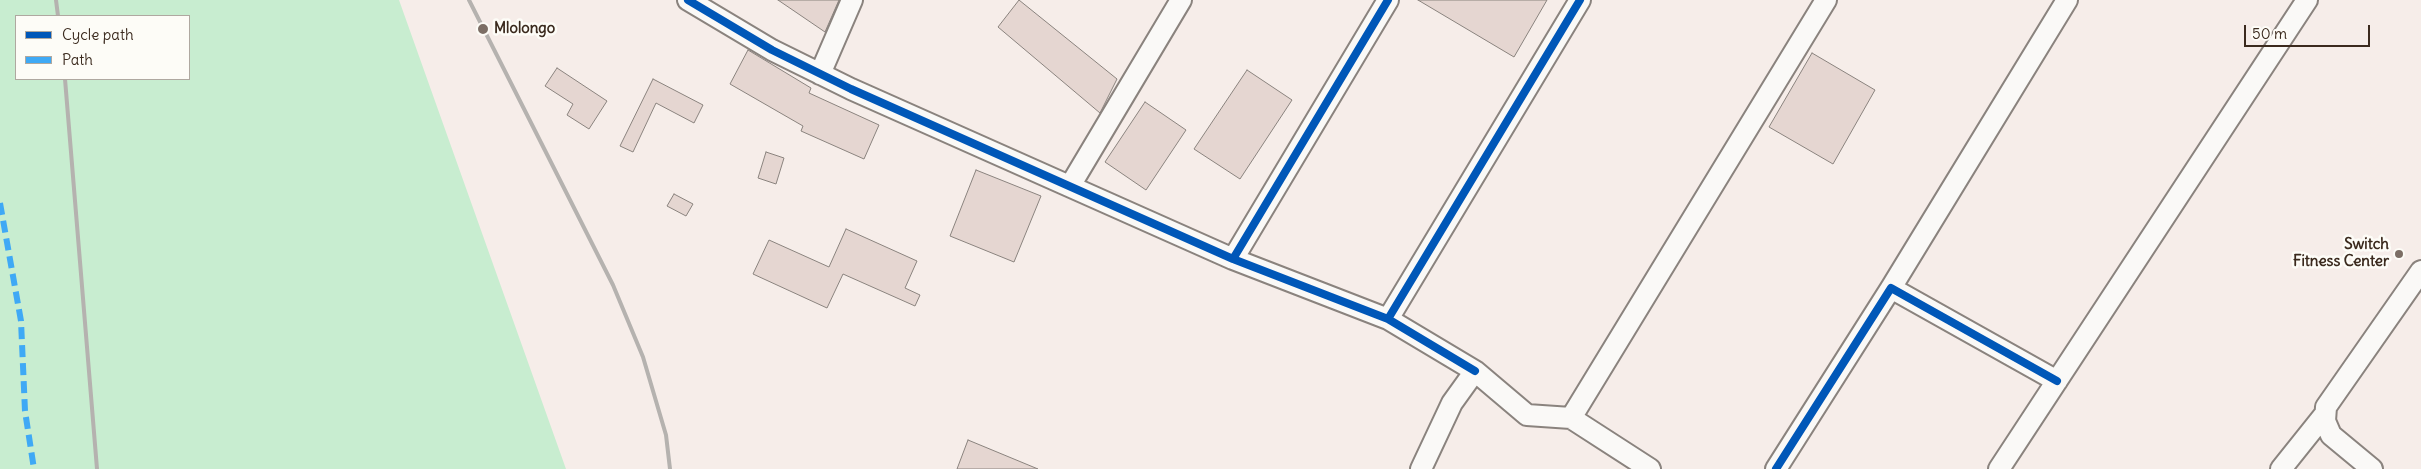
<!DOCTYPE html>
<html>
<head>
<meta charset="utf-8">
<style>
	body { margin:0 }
	#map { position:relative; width:2421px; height:469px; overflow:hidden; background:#f6ede9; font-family:Delius,sans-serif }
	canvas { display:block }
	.legend { position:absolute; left:15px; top:15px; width:175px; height:65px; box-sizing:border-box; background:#fdfcf7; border:1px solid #afa8a0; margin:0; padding:6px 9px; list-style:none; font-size:15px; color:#3b2a1e }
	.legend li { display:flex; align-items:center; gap:10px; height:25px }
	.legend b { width:25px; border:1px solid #afa8a0 }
	.scale { position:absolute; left:2244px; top:25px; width:126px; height:22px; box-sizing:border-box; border:2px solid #3b2a1e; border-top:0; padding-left:6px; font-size:15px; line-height:18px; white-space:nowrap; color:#3b2a1e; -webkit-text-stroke:4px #fdfcf7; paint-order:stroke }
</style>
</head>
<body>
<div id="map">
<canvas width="2421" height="469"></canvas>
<ul class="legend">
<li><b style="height:6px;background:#0057b8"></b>Cycle path</li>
<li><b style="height:6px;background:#3fa9f5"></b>Path</li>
</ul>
<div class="scale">50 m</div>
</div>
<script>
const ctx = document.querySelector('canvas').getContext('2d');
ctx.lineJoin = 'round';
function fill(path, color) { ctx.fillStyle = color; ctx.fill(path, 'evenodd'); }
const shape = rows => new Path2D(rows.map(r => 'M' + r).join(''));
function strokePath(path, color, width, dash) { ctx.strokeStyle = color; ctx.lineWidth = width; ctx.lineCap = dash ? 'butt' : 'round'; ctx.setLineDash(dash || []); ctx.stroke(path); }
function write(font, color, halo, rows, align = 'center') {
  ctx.font = font + ' Delius,sans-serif'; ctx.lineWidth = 5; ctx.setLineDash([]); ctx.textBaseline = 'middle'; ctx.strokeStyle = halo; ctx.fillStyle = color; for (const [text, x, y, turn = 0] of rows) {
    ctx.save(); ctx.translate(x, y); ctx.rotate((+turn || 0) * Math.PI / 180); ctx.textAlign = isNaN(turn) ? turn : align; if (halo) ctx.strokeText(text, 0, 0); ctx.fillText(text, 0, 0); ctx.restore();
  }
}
fill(shape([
	[0,0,399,0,566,469,0,469],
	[16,16,189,16,189,79,16,79]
]), '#c8edd0');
const building = shape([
	[778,0,839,0,825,32,778,0],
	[1019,0,1117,79,1100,113,998,27,1019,0],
	[1418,0,1547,0,1514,57,1418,0],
	[748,50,811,88,809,93,879,125,864,159,801,131,803,126,730,84,748,50],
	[1812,53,1875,90,1833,164,1769,127,1812,53],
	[557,68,607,101,589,129,567,115,573,104,545,86,557,68],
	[1247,70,1292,100,1240,179,1194,149,1247,70],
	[653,79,703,105,694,123,656,103,633,152,620,146,653,79],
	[1145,102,1186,130,1146,190,1105,162,1145,102],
	[766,152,784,158,776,184,758,178,766,152],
	[976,170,1041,196,1014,262,950,236,976,170],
	[674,194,693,204,686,216,667,206,674,194],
	[846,229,917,261,905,288,920,295,915,306,843,274,827,308,753,274,769,240,829,267,846,229],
	[968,440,1038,469,957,469,968,440]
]);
fill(building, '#e5d6d1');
strokePath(building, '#8a837e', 1);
const minor = shape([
	[688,0,772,50,851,89,1233,259,1388,319],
	[820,74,852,0],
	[1070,186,1181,0],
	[1233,259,1388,0],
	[1891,288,2057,381],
	[1475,371,1388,319,1580,0],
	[1571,418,1650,469],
	[1421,469,1452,403,1475,371,1527,415,1571,418,1826,0],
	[1776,469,1891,288,2067,0],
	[1999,469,2307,0],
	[2281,469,2325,414],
	[2372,469,2331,435,2325,421,2326,407,2421,271]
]);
strokePath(minor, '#8a837e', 24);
strokePath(minor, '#faf9f7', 20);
strokePath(shape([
	[56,0,58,16],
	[469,0,613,285,643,357,666,435,670,469],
	[65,79,97,469]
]), '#b5b2af', 4);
strokePath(shape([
	[0,203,21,321,25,411,34,469]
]), '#3fa9f5', 6, [12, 6]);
strokePath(shape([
	[688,0,772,50,851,89,1233,259,1388,319],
	[1233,259,1388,0],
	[1475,371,1388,319,1580,0],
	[1776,469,1891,288,2057,381]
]), '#0057b8', 8);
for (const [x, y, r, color] of [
	[483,29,6,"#7c6e65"],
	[2399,254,5,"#7c6e65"]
]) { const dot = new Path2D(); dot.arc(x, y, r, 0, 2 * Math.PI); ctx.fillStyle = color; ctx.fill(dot); strokePath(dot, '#fdfcf7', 2); }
write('bold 15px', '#3b2a1e', '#fdfcf7', [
	["Mlolongo",494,29],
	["Switch",2389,245,"right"],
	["Fitness Center",2389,262,"right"]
], 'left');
</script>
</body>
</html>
